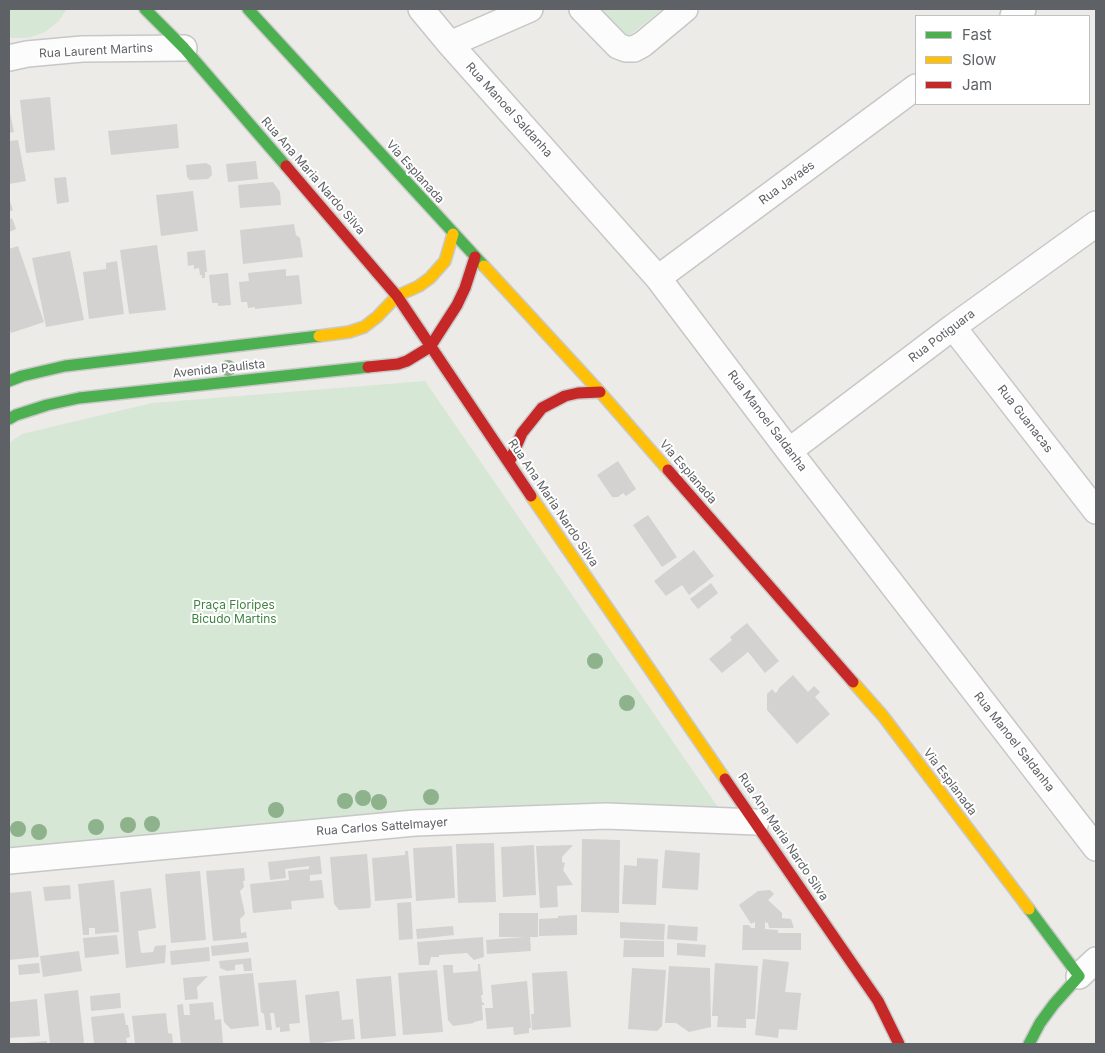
<!DOCTYPE html>
<html>
<head>
<meta charset="utf-8">
<style>
	body { margin:0 }
	#map { position:relative; width:1105px; height:1053px; overflow:hidden; background:#ecebe8; font-family:Inter,sans-serif }
	canvas { display:block }
	.frame { position:absolute; inset:0; border:10px solid #5e6165; pointer-events:none }
	.legend { position:absolute; left:915px; top:15px; width:175px; height:90px; box-sizing:border-box; background:#fff; border:1px solid #bfc0c1; margin:0; padding:6px 9px; list-style:none; font-size:15px; color:#5e6165 }
	.legend li { display:flex; align-items:center; gap:10px; height:25px }
	.legend b { width:25px; border:1px solid #bfc0c1 }
</style>
</head>
<body>
<div id="map">
<canvas width="1105" height="1053"></canvas>
<div class="frame"></div>
<ul class="legend">
<li><b style="height:6px;background:#4caf50"></b>Fast</li>
<li><b style="height:6px;background:#ffc107"></b>Slow</li>
<li><b style="height:6px;background:#c62828"></b>Jam</li>
</ul>
</div>
<script>
const ctx = document.querySelector('canvas').getContext('2d');
ctx.lineJoin = 'round';
function fill(path, color) { ctx.fillStyle = color; ctx.fill(path, 'evenodd'); }
const shape = rows => new Path2D(rows.map(r => 'M' + r).join(''));
function strokePath(path, color, width, dash) { ctx.strokeStyle = color; ctx.lineWidth = width; ctx.lineCap = dash ? 'butt' : 'round'; ctx.setLineDash(dash || []); ctx.stroke(path); }
function write(font, color, halo, rows, align = 'center') {
  ctx.font = font + ' Inter,sans-serif'; ctx.lineWidth = 4; ctx.setLineDash([]); ctx.textBaseline = 'middle'; ctx.strokeStyle = halo; ctx.fillStyle = color; for (const [text, x, y, turn = 0] of rows) {
    ctx.save(); ctx.translate(x, y); ctx.rotate((+turn || 0) * Math.PI / 180); ctx.textAlign = isNaN(turn) ? turn : align; if (halo) ctx.strokeText(text, 0, 0); ctx.fillText(text, 0, 0); ctx.restore();
  }
}
fill(shape([
	[9,9,67,9,58,22,45,32,28,38,11,38,9,37],
	[599,9,663,9,622,41],
	[425,381,720,810,420,811,9,848,9,443,22,434,152,403]
]), '#d7e7d5');
fill(shape([
	[50,97,55,150,26,153,20,100],
	[9,108,14,132,9,133],
	[177,124,179,148,111,155,108,131],
	[18,140,26,181,9,184,9,141],
	[256,161,258,179,228,182,226,164],
	[206,163,211,166,212,175,208,179,190,180,187,177,186,165],
	[66,177,69,202,57,204,54,178],
	[273,182,280,192,281,205,240,208,238,185],
	[193,191,198,231,161,236,156,195],
	[9,198,13,210,9,212],
	[12,218,16,229,9,232,9,220],
	[294,224,296,235,300,238,303,257,243,264,240,230],
	[157,245,166,310,129,314,120,250],
	[18,246,44,322,11,333,9,327,9,249],
	[205,250,207,272,205,272,205,278,202,278,202,275,200,275,199,268,194,269,194,265,188,266,187,252],
	[70,251,84,320,46,327,32,258],
	[117,261,124,314,89,319,83,272,106,269,106,263],
	[286,269,286,276,299,275,302,304,255,309,255,307,248,308,247,302,241,302,239,282,249,281,248,273],
	[228,273,231,305,218,306,218,303,212,303,209,275],
	[618,461,636,489,626,496,623,493,618,497,612,497,597,475],
	[648,515,677,557,662,567,633,525],
	[694,550,714,576,689,595,682,585,666,596,654,581],
	[711,583,718,593,698,609,690,599],
	[747,623,779,661,765,673,748,652,722,673,709,659,732,640,730,637],
	[793,675,808,692,814,686,820,692,815,697,830,714,797,744,767,710,767,694,772,689,775,693,777,692,779,688],
	[582,839,620,840,619,913,581,912],
	[494,843,496,902,458,903,456,844],
	[534,845,536,895,503,897,501,847],
	[573,845,562,857,562,862,565,863,563,870,573,885,557,886,558,907,540,908,536,846],
	[452,846,455,898,416,901,413,848],
	[665,850,700,853,698,890,662,888],
	[405,851,408,851,412,898,375,901,372,858,405,855],
	[367,854,371,904,370,908,339,910,334,904,330,857],
	[320,856,322,874,310,875,310,881,322,880,324,898,291,901,292,909,253,913,250,884,289,880,288,871,309,869,309,866,285,869,286,878,270,880,268,862],
	[637,858,658,859,656,905,622,904,624,865,637,866],
	[244,868,245,881,243,881,244,887,240,891,245,914,240,919,241,933,246,932,247,938,213,941,206,871],
	[200,871,206,940,171,943,165,874],
	[114,880,119,932,95,934,95,928,89,928,89,935,83,935,78,884],
	[70,885,71,899,45,901,43,887],
	[151,888,156,928,138,931,141,953,153,952,155,946,166,945,165,963,126,968,120,892],
	[770,890,774,894,768,900,782,913,782,918,791,919,794,928,769,928,768,923,765,922,765,929,778,930,778,933,801,933,801,950,742,950,743,925,749,925,751,928,755,928,755,922,751,924,739,905,758,891],
	[31,891,39,957,9,960,9,893],
	[411,902,413,939,399,940,397,903],
	[499,913,538,913,538,937,530,937,531,951,487,954,486,940,524,937,499,937],
	[577,915,577,935,539,936,539,919,558,918,558,916],
	[620,922,665,924,664,940,620,938],
	[668,925,698,927,697,941,667,939],
	[453,926,454,935,417,939,416,929],
	[117,935,119,954,85,958,83,938],
	[483,937,484,957,474,960,467,953,439,955,439,957,431,957,429,965,419,965,417,942],
	[624,940,664,941,664,957,623,957],
	[248,942,249,952,212,956,211,946],
	[677,943,706,945,705,957,677,955],
	[209,947,210,961,171,965,170,951],
	[79,951,82,971,43,977,40,956],
	[251,958,252,971,244,971,243,964,235,965,235,970,227,971,220,968,219,961],
	[763,959,789,962,785,992,801,993,797,1030,779,1029,778,1038,755,1035],
	[39,963,40,973,19,975,18,965],
	[715,963,758,966,755,1019,746,1019,746,1028,717,1027,718,1016,712,1016],
	[478,964,480,964,483,995,481,995,482,1002,484,1003,484,1005,482,1005,483,1020,474,1022,474,1023,453,1026,448,1020,443,965,453,965,453,973,478,971],
	[669,966,710,968,711,1027,689,1032,676,1023,665,1023],
	[632,968,666,970,662,1026,657,1031,628,1029],
	[437,970,443,1032,403,1035,398,973],
	[567,971,571,1027,532,1030,531,1014,534,1014,532,973],
	[253,973,259,1026,231,1029,224,1022,219,976],
	[208,976,197,987,198,999,185,1000,183,978],
	[391,976,396,1036,361,1039,356,979],
	[296,980,300,1023,289,1024,290,1031,280,1032,280,1027,276,1028,274,1013,270,1013,272,1030,266,1030,264,1014,261,1012,258,983],
	[527,981,531,1028,529,1028,529,1033,514,1035,513,1027,487,1029,485,1008,493,1008,491,985],
	[78,990,84,1043,50,1044,44,994],
	[339,991,342,1020,353,1019,355,1039,310,1044,305,995],
	[120,993,121,1008,91,1011,90,996],
	[37,999,40,1036,9,1038,9,1002],
	[213,1002,215,1020,221,1019,223,1044,181,1044,177,1005,183,1004,184,1015,190,1015,189,1004],
	[124,1013,126,1025,128,1025,130,1037,126,1038,127,1044,94,1044,91,1017],
	[166,1013,168,1033,172,1034,173,1044,135,1044,132,1016],
	[47,1041,47,1044,26,1044,25,1043]
]), '#d3d2d1');
const street = shape([
	[421,9,450,44,658,278,789,451,1096,848],
	[582,9,618,46,626,49,634,49,643,44,685,9],
	[1013,16,1023,9],
	[450,44,530,9],
	[9,58,27,54,82,49,184,48],
	[658,278,916,87],
	[953,327,1096,511],
	[789,451,953,327,1096,224],
	[9,861,415,823,606,816,756,822],
	[1079,976,1096,960]
]);
const fast = shape([
	[145,9,184,48,286,166],
	[248,9,484,266],
	[9,381,22,376,65,366,319,336],
	[9,419,16,415,47,405,79,398,368,367],
	[1029,909,1079,976,1054,1004,1040,1023,1029,1044]
]);
const slow = shape([
	[484,266,600,392,668,470],
	[319,336,349,332,364,327,377,317,397,296,419,286,430,278,445,261,453,234],
	[531,496,725,779],
	[853,682,883,716,1029,909]
]);
const jam = shape([
	[286,166,397,296,531,496],
	[368,367,398,364,407,361,430,347,457,305,465,288,475,257],
	[509,463,522,433,542,408,565,396,578,393,600,392],
	[668,470,853,682],
	[725,779,878,1001,899,1044]
]);
strokePath(street, '#c7c7c7', 28);
strokePath(fast, '#c9c9c9', 14);
strokePath(slow, '#c9c9c9', 14);
strokePath(jam, '#c9c9c9', 14);
strokePath(street, '#fcfcfc', 25);
strokePath(fast, '#4caf50', 11);
strokePath(slow, '#ffc107', 11);
strokePath(jam, '#c62828', 11);
ctx.fillStyle = '#8db28c';
for (const [x, y] of [
	[228,368],
	[595,661],
	[627,703],
	[431,797],
	[363,798],
	[345,801],
	[379,802],
	[276,810],
	[152,824],
	[128,825],
	[96,827],
	[18,829],
	[39,832]
]) { ctx.beginPath(); ctx.arc(x, y, 8, 0, 2 * Math.PI); ctx.fill(); }
write('12px', '#5e6165', '#fff', [
	["Rua Laurent Martins",96,51,-3],
	["Rua Manoel Saldanha",509,110,48],
	["Via Esplanada",415,172,48],
	["Rua Ana Maria Nardo Silva",313,176,49],
	["Rua Javaés",787,183,-36],
	["Rua Potiguara",942,336,-37],
	["Avenida Paulista",219,369,-6],
	["Rua Guanacas",1025,419,52],
	["Rua Manoel Saldanha",767,421,53],
	["Via Esplanada",688,472,49],
	["Rua Ana Maria Nardo Silva",553,503,56],
	["Rua Manoel Saldanha",1014,742,52],
	["Via Esplanada",950,782,53],
	["Rua Carlos Sattelmayer",382,827,-4],
	["Rua Ana Maria Nardo Silva",783,837,56]
]);
write('12px', '#3f8340', '#fff', [
	["Praça Floripes",234,605],
	["Bicudo Martins",234,619]
]);
</script>
</body>
</html>
